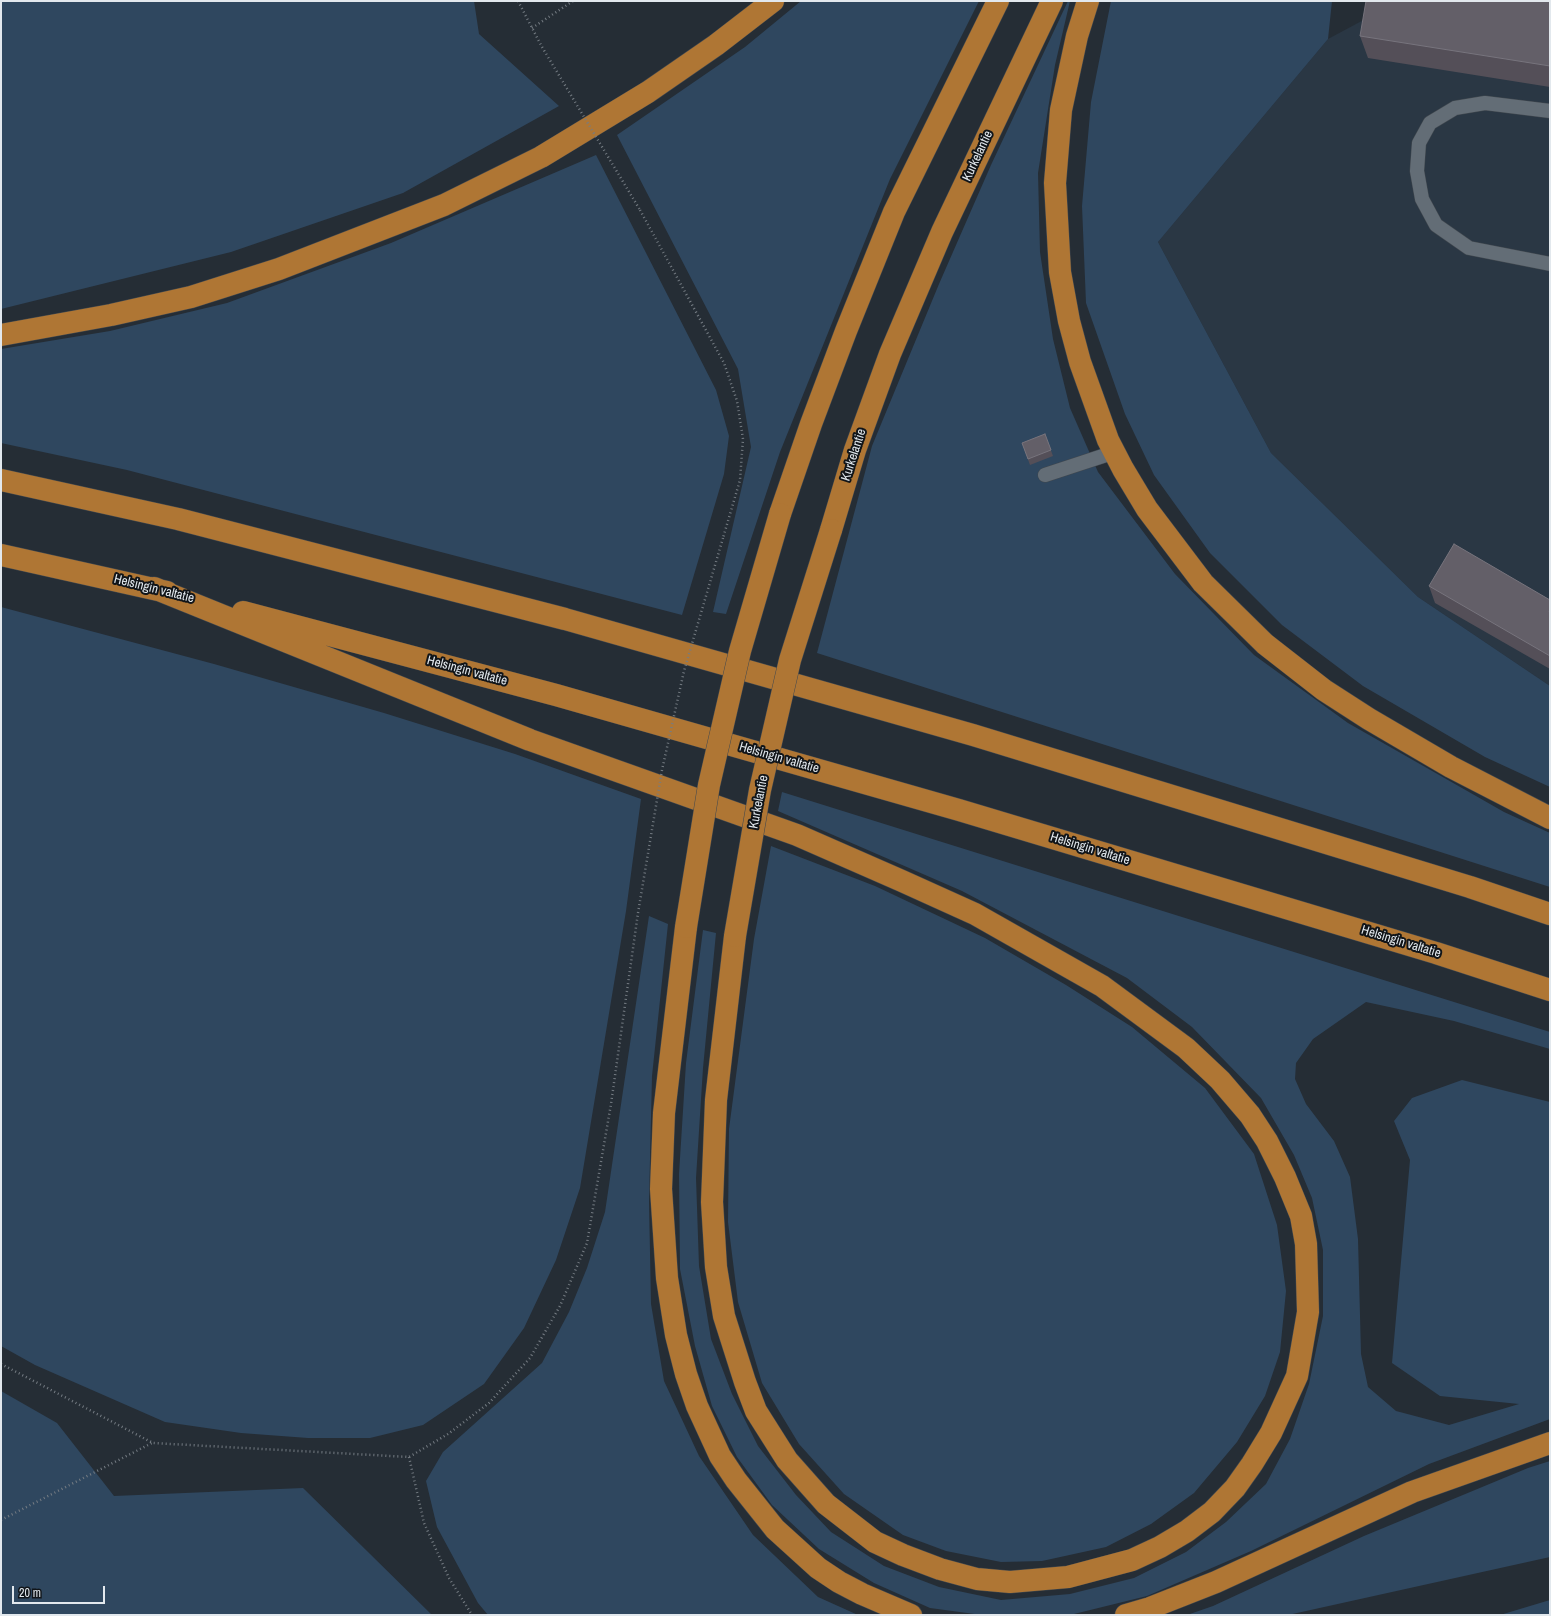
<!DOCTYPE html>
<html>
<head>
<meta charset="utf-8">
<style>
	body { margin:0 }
	#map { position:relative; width:1551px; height:1616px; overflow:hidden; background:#252d35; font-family:"Archivo Narrow",sans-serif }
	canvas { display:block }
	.frame { position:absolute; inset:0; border:2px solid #e2e8ed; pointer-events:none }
	.scale { position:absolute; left:12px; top:1586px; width:93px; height:18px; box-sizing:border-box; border:2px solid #e2e8ed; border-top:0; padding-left:5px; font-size:12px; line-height:14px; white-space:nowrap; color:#e2e8ed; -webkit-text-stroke:3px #111519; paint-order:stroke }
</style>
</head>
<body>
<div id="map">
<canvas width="1551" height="1616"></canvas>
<div class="frame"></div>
<div class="scale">20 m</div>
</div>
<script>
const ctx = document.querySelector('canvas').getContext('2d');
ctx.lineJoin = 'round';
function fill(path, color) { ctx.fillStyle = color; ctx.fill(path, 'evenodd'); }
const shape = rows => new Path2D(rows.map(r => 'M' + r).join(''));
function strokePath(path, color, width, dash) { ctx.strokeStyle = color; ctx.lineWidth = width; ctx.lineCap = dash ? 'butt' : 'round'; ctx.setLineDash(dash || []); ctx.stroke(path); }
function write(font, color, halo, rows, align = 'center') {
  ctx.font = font + ' "Archivo Narrow",sans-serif'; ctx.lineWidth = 4; ctx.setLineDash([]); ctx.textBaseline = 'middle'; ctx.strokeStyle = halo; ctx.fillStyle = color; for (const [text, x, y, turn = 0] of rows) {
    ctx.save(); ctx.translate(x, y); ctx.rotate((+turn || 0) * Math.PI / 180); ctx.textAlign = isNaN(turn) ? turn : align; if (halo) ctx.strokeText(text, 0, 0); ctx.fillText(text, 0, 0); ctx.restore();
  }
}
fill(shape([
	[1399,1,1550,8,1550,686,1418,597,1271,453,1158,242,1328,39]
]), '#2a3744');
fill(shape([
	[1,1,474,1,479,34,559,106,403,193,231,252,1,309],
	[801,1,979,1,890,179,780,452,726,614,713,612,751,447,738,369,617,135,745,47],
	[1068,1,1070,1,1055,65,1038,173,1040,252,1053,339,1070,408,1098,472,1175,574,1254,655,1348,723,1504,812,1550,833,1550,887,817,653,872,446,939,284,991,165],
	[1111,1,1332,1,1328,39,1158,242,1271,453,1418,597,1550,686,1550,787,1485,757,1363,686,1282,625,1210,553,1154,475,1125,414,1086,303,1082,206,1091,102],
	[596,155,716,390,729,436,724,474,682,615,127,470,1,443,1,349,110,331,227,303,391,243],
	[1,607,214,664,384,713,515,754,641,799,626,911,580,1188,556,1260,524,1328,484,1384,423,1425,370,1438,308,1438,241,1433,165,1422,35,1365,1,1346],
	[782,792,1550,1032,1550,1049,1454,1021,1366,1002,1313,1039,1296,1063,1295,1079,1306,1104,1334,1141,1350,1177,1358,1239,1361,1354,1368,1387,1396,1411,1449,1425,1519,1404,1440,1396,1392,1363,1410,1160,1394,1121,1412,1098,1462,1080,1550,1102,1550,1419,1429,1464,1251,1551,1147,1596,1074,1614,982,1615,930,1608,874,1583,819,1549,772,1505,737,1457,712,1406,695,1346,680,1269,679,1174,686,1063,703,930,716,933,703,1068,696,1178,699,1266,711,1339,732,1394,758,1446,796,1495,831,1532,884,1566,939,1587,1001,1600,1070,1594,1134,1578,1186,1552,1226,1522,1266,1484,1290,1439,1309,1384,1323,1316,1323,1250,1312,1198,1294,1155,1261,1098,1192,1027,1127,978,962,891,778,811],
	[771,846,875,886,985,938,1066,985,1132,1027,1205,1088,1254,1154,1277,1225,1286,1291,1280,1352,1265,1396,1237,1442,1194,1493,1151,1524,1106,1547,1042,1561,1001,1562,946,1551,903,1535,844,1494,799,1444,762,1383,738,1302,728,1222,729,1129,754,939],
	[649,916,668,924,652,1076,649,1201,651,1304,664,1381,699,1456,753,1535,818,1597,858,1615,488,1615,478,1603,437,1527,426,1481,443,1452,542,1363,569,1312,587,1268,605,1212],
	[1,1391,57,1423,114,1496,303,1488,432,1615,1,1615],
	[1550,1461,1550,1557,1288,1615,1187,1615,1213,1606,1364,1536,1528,1468],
	[1550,1600,1550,1615,1500,1615]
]), '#2f475f');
const service = shape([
	[1550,111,1485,103,1455,108,1430,123,1419,143,1417,171,1422,199,1436,225,1469,248,1550,264],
	[1045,475,1115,452]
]);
const motorway = shape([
	[1088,1,1077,36,1061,110,1055,183,1060,272,1069,321,1080,362,1108,440,1123,469,1147,509,1203,583,1265,644,1324,690,1369,719,1451,767,1550,818],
	[1,335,111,315,191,297,279,269,444,205,541,157,648,92,716,45,773,1],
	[1,480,178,519,565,619,973,735,1470,887,1550,914],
	[780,514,811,424,846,331,894,212,998,1],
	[831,530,855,450,890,354,942,232,1052,1],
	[1,555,167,592],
	[154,588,530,740,797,835,902,881,975,914,1102,986,1186,1048,1220,1080,1250,1115,1267,1141,1285,1177,1301,1216,1306,1244,1308,1312,1297,1376,1271,1433,1252,1464,1235,1488,1212,1512,1187,1531,1160,1547,1132,1560,1068,1577,1010,1582,977,1579,940,1569,903,1555,875,1542,826,1504,787,1460,756,1411,745,1382,724,1316,716,1267,712,1202,716,1100,735,936],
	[243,612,556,695,959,810,1436,953,1550,990],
	[686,927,664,1113,661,1189,667,1278,676,1335,686,1374,697,1406,720,1456,736,1480,775,1529,818,1568,839,1582,862,1594,911,1615],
	[1126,1615,1150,1608,1216,1582,1412,1492,1550,1443]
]);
strokePath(service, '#41484f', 15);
strokePath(motorway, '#41484f', 23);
strokePath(shape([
	[518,1,542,47],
	[532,28,573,1],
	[640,210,724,363,737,401,743,439,740,480,723,538],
	[1,1364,153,1443,409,1457,448,1434,489,1403,530,1358,560,1306,587,1243,611,1104,638,913],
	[409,1457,424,1523,449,1578,472,1615],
	[1,1520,152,1443]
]), '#757c83', 2.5, [1, 3]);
strokePath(service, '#636d76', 14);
strokePath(motorway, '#af7634', 22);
const motorwayBridge = shape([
	[686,927,709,785,740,651,780,514],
	[735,936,760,790,790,660,831,530]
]);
strokePath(motorwayBridge, '#41484f', 23, []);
strokePath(shape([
	[542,47,640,210],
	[638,913,662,770,684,671,723,538]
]), '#757c83', 2.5, [1, 3]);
strokePath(motorwayBridge, '#af7634', 22);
fill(shape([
	[1550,1,1550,87,1368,58,1360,36],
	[1045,434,1053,456,1030,465,1022,443],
	[1429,586,1550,600,1550,669,1435,603]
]), '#544f58');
const building = shape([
	[1366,1,1550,1,1550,66,1360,36,1366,1],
	[1045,434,1051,450,1028,459,1022,443,1045,434],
	[1454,544,1550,600,1550,610,1549,612,1550,612,1550,656,1429,586,1454,544]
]);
fill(building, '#635f68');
strokePath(building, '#77747d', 1);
write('13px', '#e2e8ed', '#111519', [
	["Kurkelantie",978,156,-65],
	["Kurkelantie",854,455,-72],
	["Helsingin valtatie",154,589,14],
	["Helsingin valtatie",467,671,15],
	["Helsingin valtatie",779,758,16],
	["Kurkelantie",759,802,-79],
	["Helsingin valtatie",1090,849,17],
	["Helsingin valtatie",1401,942,17]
]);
</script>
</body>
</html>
